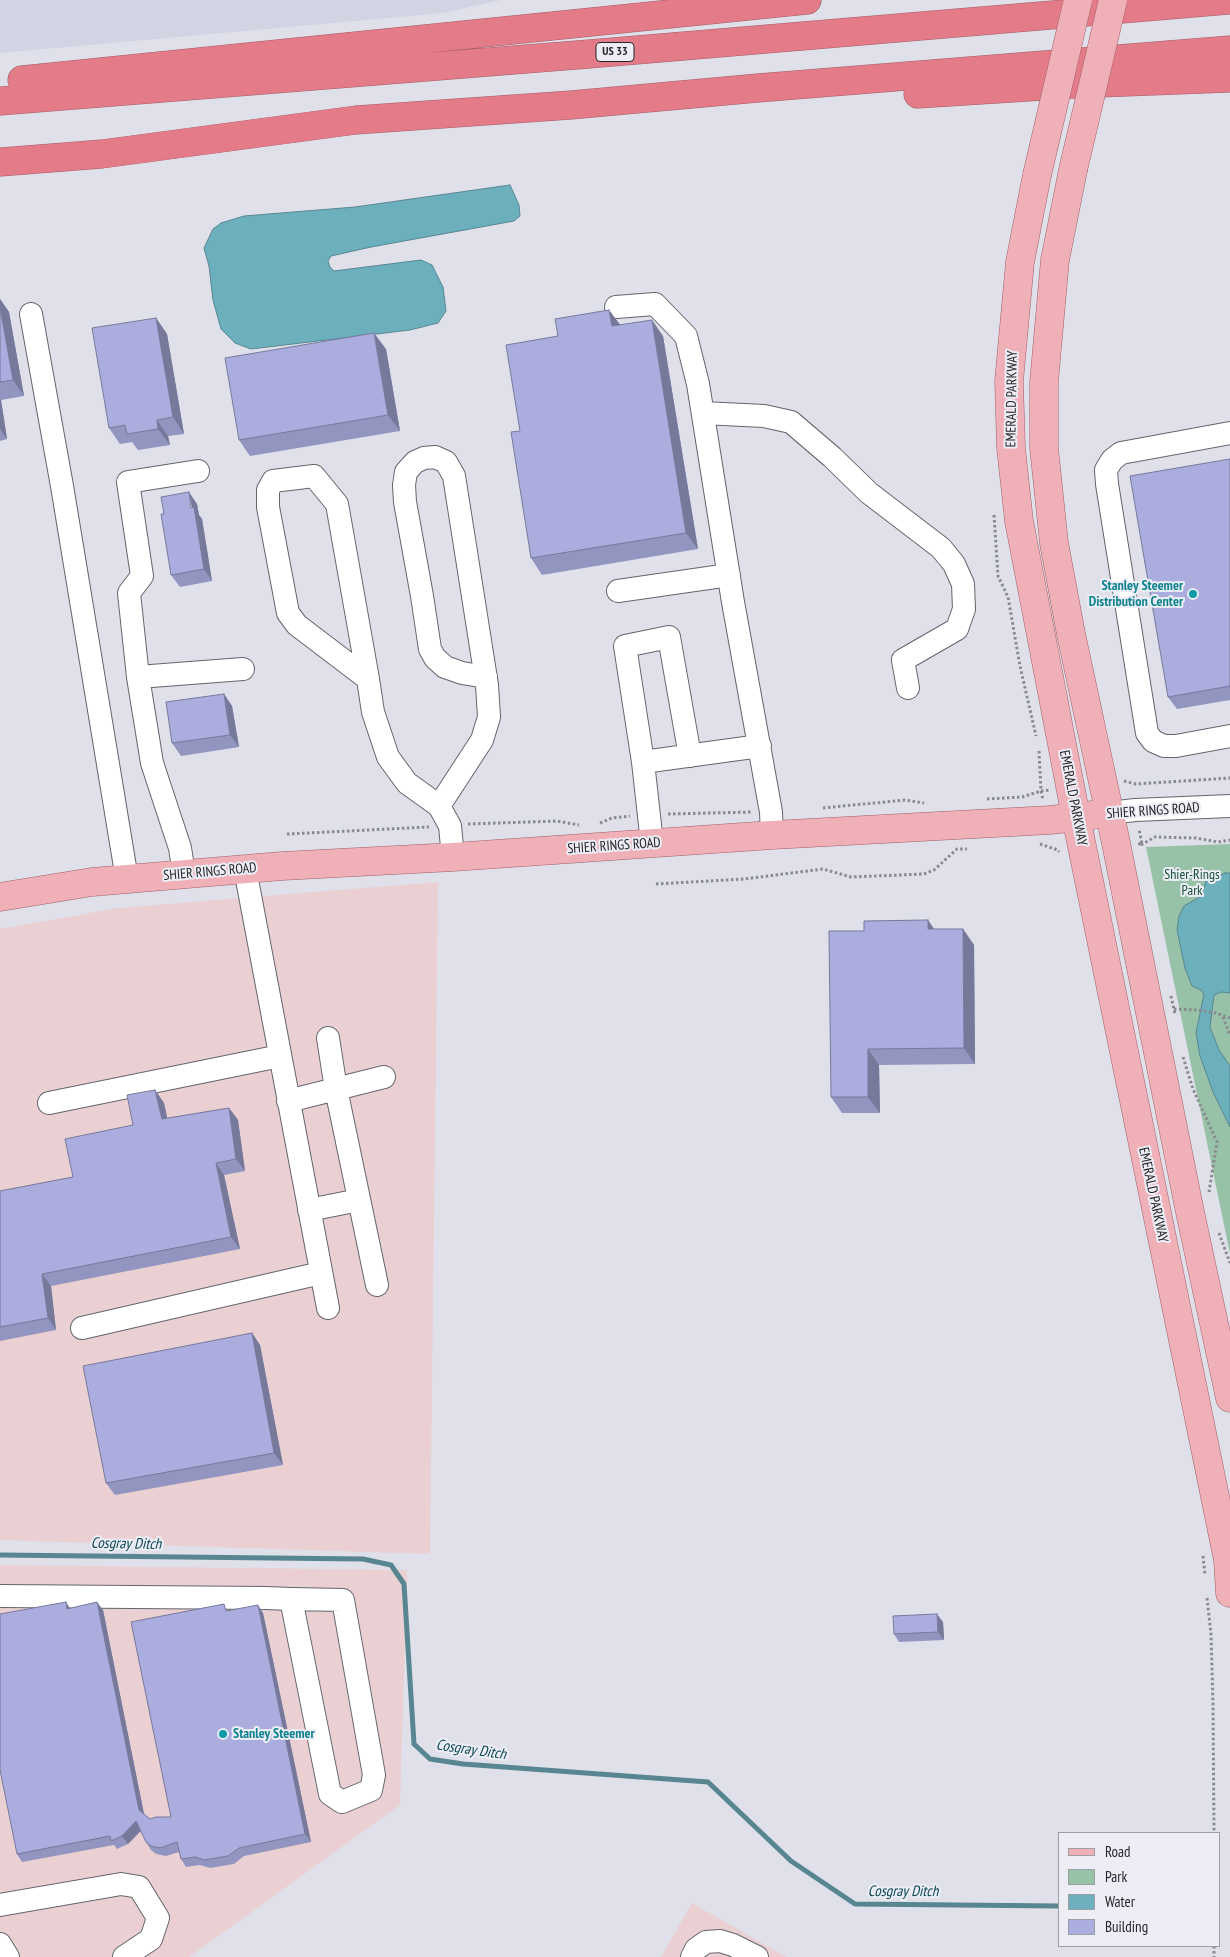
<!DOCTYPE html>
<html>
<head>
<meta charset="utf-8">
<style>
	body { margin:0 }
	#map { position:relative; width:1230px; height:1957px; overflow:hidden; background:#dfe0e9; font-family:"PT Sans Narrow",sans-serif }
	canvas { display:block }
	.legend { position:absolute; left:1058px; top:1832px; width:162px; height:115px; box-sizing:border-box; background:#ededf6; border:1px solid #9d9da4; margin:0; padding:6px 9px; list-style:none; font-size:15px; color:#252528 }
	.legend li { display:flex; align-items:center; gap:10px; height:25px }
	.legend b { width:25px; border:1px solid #9d9da4 }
</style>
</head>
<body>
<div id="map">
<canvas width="1230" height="1957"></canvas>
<ul class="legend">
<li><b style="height:6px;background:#efb0b8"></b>Road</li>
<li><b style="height:14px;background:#98c2a8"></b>Park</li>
<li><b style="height:14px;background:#6db0bd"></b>Water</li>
<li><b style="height:14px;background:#aaadde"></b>Building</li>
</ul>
</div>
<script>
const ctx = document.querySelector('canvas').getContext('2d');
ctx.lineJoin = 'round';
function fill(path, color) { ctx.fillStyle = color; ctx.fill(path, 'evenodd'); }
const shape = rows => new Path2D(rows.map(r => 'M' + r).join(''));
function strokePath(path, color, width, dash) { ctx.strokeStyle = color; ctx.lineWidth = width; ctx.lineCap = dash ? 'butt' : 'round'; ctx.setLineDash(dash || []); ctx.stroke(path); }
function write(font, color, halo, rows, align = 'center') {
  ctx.font = font + ' "PT Sans Narrow",sans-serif'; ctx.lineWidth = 4; ctx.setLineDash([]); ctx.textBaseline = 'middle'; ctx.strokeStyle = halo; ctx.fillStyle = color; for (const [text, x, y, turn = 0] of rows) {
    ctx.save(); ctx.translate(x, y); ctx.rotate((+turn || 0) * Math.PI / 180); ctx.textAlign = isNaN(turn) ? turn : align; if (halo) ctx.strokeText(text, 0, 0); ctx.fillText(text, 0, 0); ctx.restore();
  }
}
fill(shape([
	[0,0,501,0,443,13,0,53]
]), '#d2d3e3');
fill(shape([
	[438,882,430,1554,0,1540,0,929,118,908],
	[0,1565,407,1570,400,1805,189,1957,0,1957],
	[692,1903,786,1957,661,1957]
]), '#ead0d2');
fill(shape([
	[1230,844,1230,1254,1146,847]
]), '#98c2a8');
const water = shape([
	[510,185,519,205,520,216,514,221,371,247,331,256,328,261,330,267,334,271,421,260,432,265,443,287,446,311,438,323,410,330,251,349,235,343,221,329,213,300,209,266,204,248,213,229,221,223,244,216,355,207,510,185],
	[1225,873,1230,873,1230,993,1221,992,1214,995,1210,1027,1219,1050,1230,1066,1230,1127,1213,1092,1200,1056,1196,1033,1204,994,1201,990,1192,986,1185,968,1177,930,1179,916,1184,906,1198,898,1202,893,1206,881,1225,873]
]);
fill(water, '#6db0bd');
strokePath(water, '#578690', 1);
strokePath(shape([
	[0,1555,363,1559,391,1565,404,1584,414,1744,430,1759,463,1764,708,1782,791,1861,855,1904,1059,1906]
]), '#578690', 5);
const minor = shape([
	[616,307,655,304,686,336,698,384,733,602,771,812,772,835],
	[31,314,62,486,127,879],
	[703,413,764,416,791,422,832,457,869,493,941,548,954,564,963,584,964,609,957,629,903,660,908,688],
	[1230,433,1121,453,1112,460,1106,470,1107,484,1147,733,1153,741,1164,746,1176,746,1230,736],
	[618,591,729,575],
	[138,677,243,669],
	[368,679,297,625,288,613,268,507,268,490,273,481,314,476,337,504,368,679,373,712,388,757,407,783,439,806,450,826,453,857],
	[643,762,625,646,669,637,690,756],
	[439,806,482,740,489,717,487,685,454,476,446,462,435,457,424,458,415,462,406,472,404,485,405,502,422,596,430,649,435,658,445,667,462,673,486,677],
	[1110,813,1135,810,1230,806],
	[652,843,643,762,760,746],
	[245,869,328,1308],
	[184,874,180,848,152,763,138,677,129,593,142,576,128,482,198,471],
	[328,1038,336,1089,377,1285],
	[288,1101,384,1077],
	[49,1103,280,1056],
	[309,1210,359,1200],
	[82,1328,321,1273],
	[0,1596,266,1598,291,1599,343,1600,374,1775,371,1790,342,1802,330,1794,291,1599],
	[0,1905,121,1884,139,1887,158,1918,151,1939,124,1957],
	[0,1944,8,1957],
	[692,1957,696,1949,706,1942,720,1941,733,1945,757,1957]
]);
const major = shape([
	[1073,170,1055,260,1044,382,1044,448,1054,543,1071,634,1116,843,1190,1212,1230,1398],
	[1037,175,1020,262,1009,381,1011,448,1019,521,1076,817,1228,1560,1230,1593],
	[0,897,92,882,282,866,453,857,772,835,1050,820,1093,815]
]);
const highway = shape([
	[22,80,807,0],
	[918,94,1075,84,1230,78],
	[0,101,589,54,1230,0],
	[0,162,102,154,356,120,571,105,758,88,1230,50]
]);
strokePath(minor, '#64656c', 24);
strokePath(major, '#a15d66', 29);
strokePath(highway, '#a15d66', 29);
strokePath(shape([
	[994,515,998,576,1008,597,1020,666,1036,736],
	[1039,751,1041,791,1043,800],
	[1124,781,1136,784,1230,778],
	[987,799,1022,797,1041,791,1050,790],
	[823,808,905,800,924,803],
	[668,814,752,812],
	[600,823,612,818,630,816],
	[468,824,557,821,579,825],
	[287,834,429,827],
	[1040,844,1058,850,1059,852],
	[1138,844,1142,844,1139,829],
	[1141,845,1155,837,1196,838,1218,842,1230,840],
	[656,884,744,879,823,869,851,877,924,874,934,870,957,849,967,849],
	[1171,996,1175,1014],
	[1174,1009,1197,1010,1216,1013,1230,1018],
	[1223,1017,1230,1036],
	[1183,1057,1193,1089,1217,1142,1209,1192],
	[1219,1233,1230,1263],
	[1203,1556,1205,1575],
	[1207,1598,1211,1634,1213,1704,1214,1833],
	[1214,1946,1214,1957]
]), '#898a90', 3, [2.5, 2.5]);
strokePath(minor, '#fff', 22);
strokePath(major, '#efb0b8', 28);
strokePath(highway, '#e47b88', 28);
const majorBridge = shape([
	[1073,170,1113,0],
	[1037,175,1078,0]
]);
strokePath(majorBridge, '#a15d66', 29, []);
strokePath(majorBridge, '#efb0b8', 28);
fill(shape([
	[0,299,9,312,24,396,1,400,7,439,0,441],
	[609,310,620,325,663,336,698,549,542,575,531,558,558,336],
	[156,318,167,334,184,434,168,436,170,445,138,450,132,442,120,444,109,428],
	[386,349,400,431,250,456,239,440],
	[1230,459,1230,700,1177,709,1168,697],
	[197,504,199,515,202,519,212,581,180,587,171,575],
	[224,694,232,706,239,747,181,756,172,743],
	[934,929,963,929,974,945,975,1064,879,1065,880,1113,842,1113,831,1097,864,931],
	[155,1090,164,1103,167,1118,229,1108,238,1120,245,1171,224,1175,240,1249,51,1286,56,1330,0,1341,0,1191,73,1177,133,1125],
	[252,1333,260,1345,283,1465,115,1495,106,1483],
	[70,1609,103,1610,144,1814,150,1819,171,1817,229,1611,263,1613,311,1842,244,1856,234,1864,210,1868,200,1865,186,1867,181,1859,179,1852,166,1856,156,1854,151,1850,146,1842,141,1831,128,1844,117,1849,114,1845,22,1862,17,1854],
	[943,1622,944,1640,899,1642,894,1634]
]), '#9295bf');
fill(shape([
	[0,299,9,312,24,396,13,380,0,307],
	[609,310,621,326,612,326],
	[156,318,167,334,184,434,173,417],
	[652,320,663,336,698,549,686,533],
	[374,333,386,349,400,431,388,415],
	[0,399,1,400,7,439,0,429],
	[157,420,168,436,170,445,158,429],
	[189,492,197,504,199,515,202,519,212,581,204,569],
	[224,694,232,706,239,747,230,735],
	[928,920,939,936,928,929],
	[963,929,974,945,975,1064,964,1048],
	[868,1049,879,1065,880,1113,868,1097],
	[155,1090,164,1103,170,1131,162,1119],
	[229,1108,238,1120,245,1171,236,1159],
	[216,1163,224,1175,240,1249,231,1237],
	[42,1274,51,1286,56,1330,48,1318],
	[252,1333,260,1345,283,1465,274,1453],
	[66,1602,71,1610,67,1609],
	[97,1602,103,1610,145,1819,139,1810],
	[258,1605,263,1613,311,1842,305,1834],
	[937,1614,943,1622,944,1640,938,1632],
	[136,1821,142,1829,128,1844,122,1836]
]), '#77799b');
const building = shape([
	[0,307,13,380,0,382,0,307],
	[609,310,612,326,652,320,686,533,531,558,511,432,520,431,506,345,558,336,555,319,609,310],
	[156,318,173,417,157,420,158,429,127,434,125,425,109,428,92,328,156,318],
	[374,333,388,415,239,440,225,358,374,333],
	[1230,459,1230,686,1168,697,1130,476,1230,459],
	[189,492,191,508,194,507,204,569,171,575,161,514,164,514,161,497,189,492],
	[224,694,230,735,172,743,166,702,224,694],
	[928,920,928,929,963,929,964,1048,868,1049,868,1097,831,1097,829,931,864,931,864,921,928,920],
	[155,1090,162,1119,229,1108,236,1159,216,1163,231,1237,42,1274,48,1318,0,1327,0,1191,73,1177,65,1139,133,1125,127,1095,155,1090],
	[252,1333,274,1453,106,1483,83,1366,252,1333],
	[66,1602,67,1609,97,1602,139,1810,150,1819,156,1817,171,1817,131,1622,224,1604,226,1611,258,1605,305,1834,239,1848,228,1856,204,1860,195,1857,181,1859,177,1842,160,1848,151,1846,146,1842,136,1821,122,1836,111,1841,110,1836,17,1854,0,1770,0,1614,66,1602],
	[937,1614,938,1632,894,1634,893,1616,937,1614]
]);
fill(building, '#aaadde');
strokePath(building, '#77799b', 1);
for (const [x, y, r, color] of [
	[1193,594,5,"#0f9aa8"],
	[223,1734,5,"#0f9aa8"]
]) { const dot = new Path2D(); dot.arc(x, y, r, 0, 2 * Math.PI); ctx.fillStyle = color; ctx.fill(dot); strokePath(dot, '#ededf6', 2); }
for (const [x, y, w] of [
	[615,52,38]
]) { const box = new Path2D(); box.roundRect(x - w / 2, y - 9.5, w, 19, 4); ctx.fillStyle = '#ededf6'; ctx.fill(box); strokePath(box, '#252528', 1); }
write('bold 12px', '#252528', null, [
	["US 33",615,52]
]);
write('14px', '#252528', '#ededf6', [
	["EMERALD PARKWAY",1012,399,-89],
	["EMERALD PARKWAY",1073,798,79],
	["SHIER RINGS ROAD",1153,811,-4],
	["SHIER RINGS ROAD",614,846,-4],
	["SHIER RINGS ROAD",210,872,-5],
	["EMERALD PARKWAY",1153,1195,78]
]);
write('bold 14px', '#0d838f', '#ededf6', [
	["Stanley Steemer",1183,586],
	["Distribution Center",1183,602],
	["Stanley Steemer",233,1734,"left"]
], 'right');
write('14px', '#145133', '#ededf6', [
	["Shier-Rings",1192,875],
	["Park",1192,891]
]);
write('italic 15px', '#084751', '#ededf6', [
	["Cosgray Ditch",126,1544,1],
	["Cosgray Ditch",471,1750,8],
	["Cosgray Ditch",903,1892]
]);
</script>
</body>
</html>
